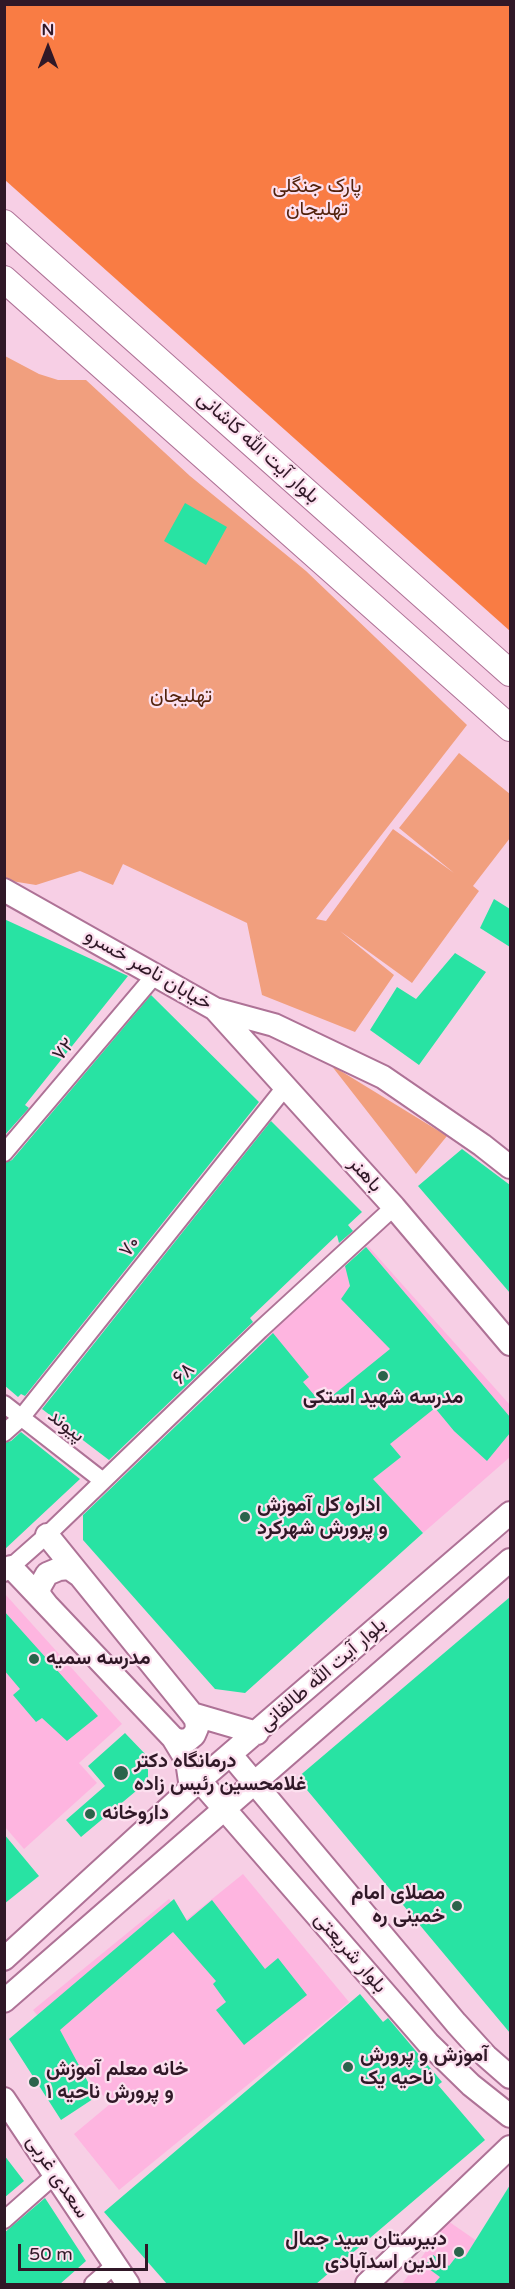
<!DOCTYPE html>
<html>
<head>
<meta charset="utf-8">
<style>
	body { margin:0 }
	#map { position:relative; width:515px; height:2289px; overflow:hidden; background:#f7cfe5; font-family:"Varela Round",sans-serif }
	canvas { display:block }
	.frame { position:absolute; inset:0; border:6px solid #301827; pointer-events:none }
	.north { position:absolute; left:18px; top:18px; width:60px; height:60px; -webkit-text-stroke:4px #fce0ef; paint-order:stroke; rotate:0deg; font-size:16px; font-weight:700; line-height:24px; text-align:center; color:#301827 }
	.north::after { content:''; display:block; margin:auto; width:21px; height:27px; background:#301827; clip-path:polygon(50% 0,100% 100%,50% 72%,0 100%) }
	.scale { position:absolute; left:18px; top:2244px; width:130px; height:27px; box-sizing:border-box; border:3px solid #301827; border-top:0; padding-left:8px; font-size:18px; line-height:21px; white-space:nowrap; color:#301827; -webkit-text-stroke:4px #fce0ef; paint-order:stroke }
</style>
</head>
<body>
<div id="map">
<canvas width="515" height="2289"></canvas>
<div class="frame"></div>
<div class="north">N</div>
<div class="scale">50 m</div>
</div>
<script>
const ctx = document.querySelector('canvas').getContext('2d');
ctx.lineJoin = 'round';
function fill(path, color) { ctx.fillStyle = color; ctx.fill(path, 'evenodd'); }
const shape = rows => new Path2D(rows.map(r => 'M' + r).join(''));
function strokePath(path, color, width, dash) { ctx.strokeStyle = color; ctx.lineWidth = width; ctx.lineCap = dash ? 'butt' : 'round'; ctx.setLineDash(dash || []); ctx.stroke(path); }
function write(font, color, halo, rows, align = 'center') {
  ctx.font = font + ' "Varela Round",Vazirmatn,sans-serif'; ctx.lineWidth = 4.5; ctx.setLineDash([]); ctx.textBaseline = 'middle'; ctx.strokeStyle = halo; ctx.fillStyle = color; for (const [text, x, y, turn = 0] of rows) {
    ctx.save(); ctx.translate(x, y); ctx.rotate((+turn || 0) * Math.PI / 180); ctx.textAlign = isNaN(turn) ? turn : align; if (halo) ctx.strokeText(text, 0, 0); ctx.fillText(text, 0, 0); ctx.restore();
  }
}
fill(shape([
	[368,1246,510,1405,510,1457,423,1533,334,1438,256,1346],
	[5,1594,122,1724,79,1763,97,1783,24,1849,5,1827],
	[243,1874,349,2002,119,2190,74,2134,110,2104,33,2010,169,1899,186,1920],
	[448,2221,510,2264,510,2284,402,2284]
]), '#feb5e0');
fill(shape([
	[5,356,39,374,58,380,86,380,190,476,306,571,467,725,316,919,326,921,393,829,454,873,399,828,459,753,510,794,510,838,473,886,479,891,412,983,340,931,394,975,355,1032,262,995,247,923,123,864,113,885,80,871,36,885,5,880],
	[331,1065,447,1136,416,1174]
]), '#f19f7e');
fill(shape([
	[5,4,510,5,510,631,5,180]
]), '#f97c44');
fill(shape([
	[185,503,227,527,206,565,164,541],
	[494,899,510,909,510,947,480,928],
	[4,919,128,976,25,1105,29,1108,4,1136],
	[455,953,486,972,419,1065,370,1030,397,987,416,999],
	[151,995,259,1102,25,1396,21,1394,18,1397,4,1385,4,1163,12,1160],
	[271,1121,362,1212,348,1225,353,1231,339,1243,337,1235,250,1318,253,1322,109,1460,42,1409],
	[462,1149,510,1185,510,1293,418,1186],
	[366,1247,510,1417,510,1433,487,1461,454,1431,435,1408,390,1444,401,1457,373,1479,423,1533,245,1693,215,1689,83,1540,83,1515,273,1333,309,1377,303,1382,322,1404,390,1349,341,1299,350,1286,345,1266],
	[21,1432,80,1479,4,1550,4,1443,11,1441],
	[510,1597,510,2033,297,1778],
	[4,1611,98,1716,67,1741,42,1718,36,1722,13,1695,20,1689,4,1670],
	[125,1733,148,1757,148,1781,81,1837,66,1820,105,1786,88,1766],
	[4,1834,39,1876,4,1904],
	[174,1899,187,1921,212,1900,265,1969,278,1958,307,1995,244,2045,216,2010,226,2002,213,1984,216,1981,173,1932,60,2030,96,2097,61,2120,9,2039],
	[360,1994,383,2022,388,2018,442,2082,438,2085,485,2140,316,2284,167,2284,104,2212],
	[4,2155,24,2181,4,2198],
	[510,2185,510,2284,434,2284,440,2277,425,2266,433,2255,449,2266,459,2253,465,2257],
	[45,2198,86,2261,60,2284,4,2284,4,2233]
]), '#28e3a3');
const street = shape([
	[4,1153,155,975],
	[4,1404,103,1481],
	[4,1433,21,1418,286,1086],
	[4,1573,47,1535,260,1330,394,1207],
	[4,2220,56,2174],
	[93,2284,115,2265]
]);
const secondary = shape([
	[4,890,215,1009,274,1025,383,1077,482,1145,510,1167],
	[215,1009,394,1207,510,1344],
	[47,1535,192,1714,257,1733],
	[11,1567,173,1738,187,1761,191,1788],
	[47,1605,40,1596,39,1588,47,1574,59,1569,69,1568,79,1575],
	[173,1738,180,1741,188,1740,194,1735,197,1728,196,1720,192,1714],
	[231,1755,456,2023,486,2056,510,2077],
	[200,1781,428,2043,471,2085,510,2116],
	[4,1959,191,1788,510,1513],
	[4,2001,510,1560],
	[4,2099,128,2284],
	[367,2284,510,2147]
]);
const primary = shape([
	[4,223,510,673],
	[4,279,510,728]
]);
strokePath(street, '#ae7296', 20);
strokePath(secondary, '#ae7296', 26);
strokePath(primary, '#ae7296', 28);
strokePath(street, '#fff', 16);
strokePath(secondary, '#fff', 22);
strokePath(primary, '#fff', 26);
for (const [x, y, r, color] of [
	[383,1376,6,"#2b634b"],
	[245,1517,6,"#2b634b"],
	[34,1659,6,"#2b634b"],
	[121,1773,8,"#2b634b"],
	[90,1814,6,"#2b634b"],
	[457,1906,6,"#2b634b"],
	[348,2067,6,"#2b634b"],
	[34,2082,6,"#2b634b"],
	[459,2252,6,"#2b634b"]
]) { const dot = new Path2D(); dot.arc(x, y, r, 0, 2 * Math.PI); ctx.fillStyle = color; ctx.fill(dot); strokePath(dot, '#fce0ef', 2); }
write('20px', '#52220c', '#fce0ef', [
	["پارک جنگلی",317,187],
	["تهلیجان",317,210],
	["تهلیجان",181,697]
]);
write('20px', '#301827', '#fce0ef', [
	["بلوار آیت الله کاشانی",258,448,42],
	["خیابان ناصر خسرو",148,970,30],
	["۷۲",64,1050,-50],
	["باهنر",365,1175,48],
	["۷۰",130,1247,-52],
	["۶۸",184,1374,-44],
	["پیوند",66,1426,38],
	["بلوار آیت الله طالقانی",323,1675,-41],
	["بلوار شریعتی",350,1953,49],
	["سعدی غربی",57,2177,56]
]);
write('bold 20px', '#301827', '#fce0ef', [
	["مدرسه شهید استکی",383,1398,"center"],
	["اداره کل آموزش",257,1506],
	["و پرورش شهرکرد",257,1529],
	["مدرسه سمیه",46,1659],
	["درمانگاه دکتر",134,1762],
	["غلامحسین رئیس زاده",134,1785],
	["داروخانه",102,1814],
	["مصلای امام",445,1894,"right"],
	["خمینی ره",445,1917,"right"],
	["آموزش و پرورش",360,2056],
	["ناحیه یک",360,2079],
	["خانه معلم آموزش",46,2070],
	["و پرورش ناحیه ۱",46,2093],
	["دبیرستان سید جمال",447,2240,"right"],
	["الدین اسدآبادی",447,2263,"right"]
], 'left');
</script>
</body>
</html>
